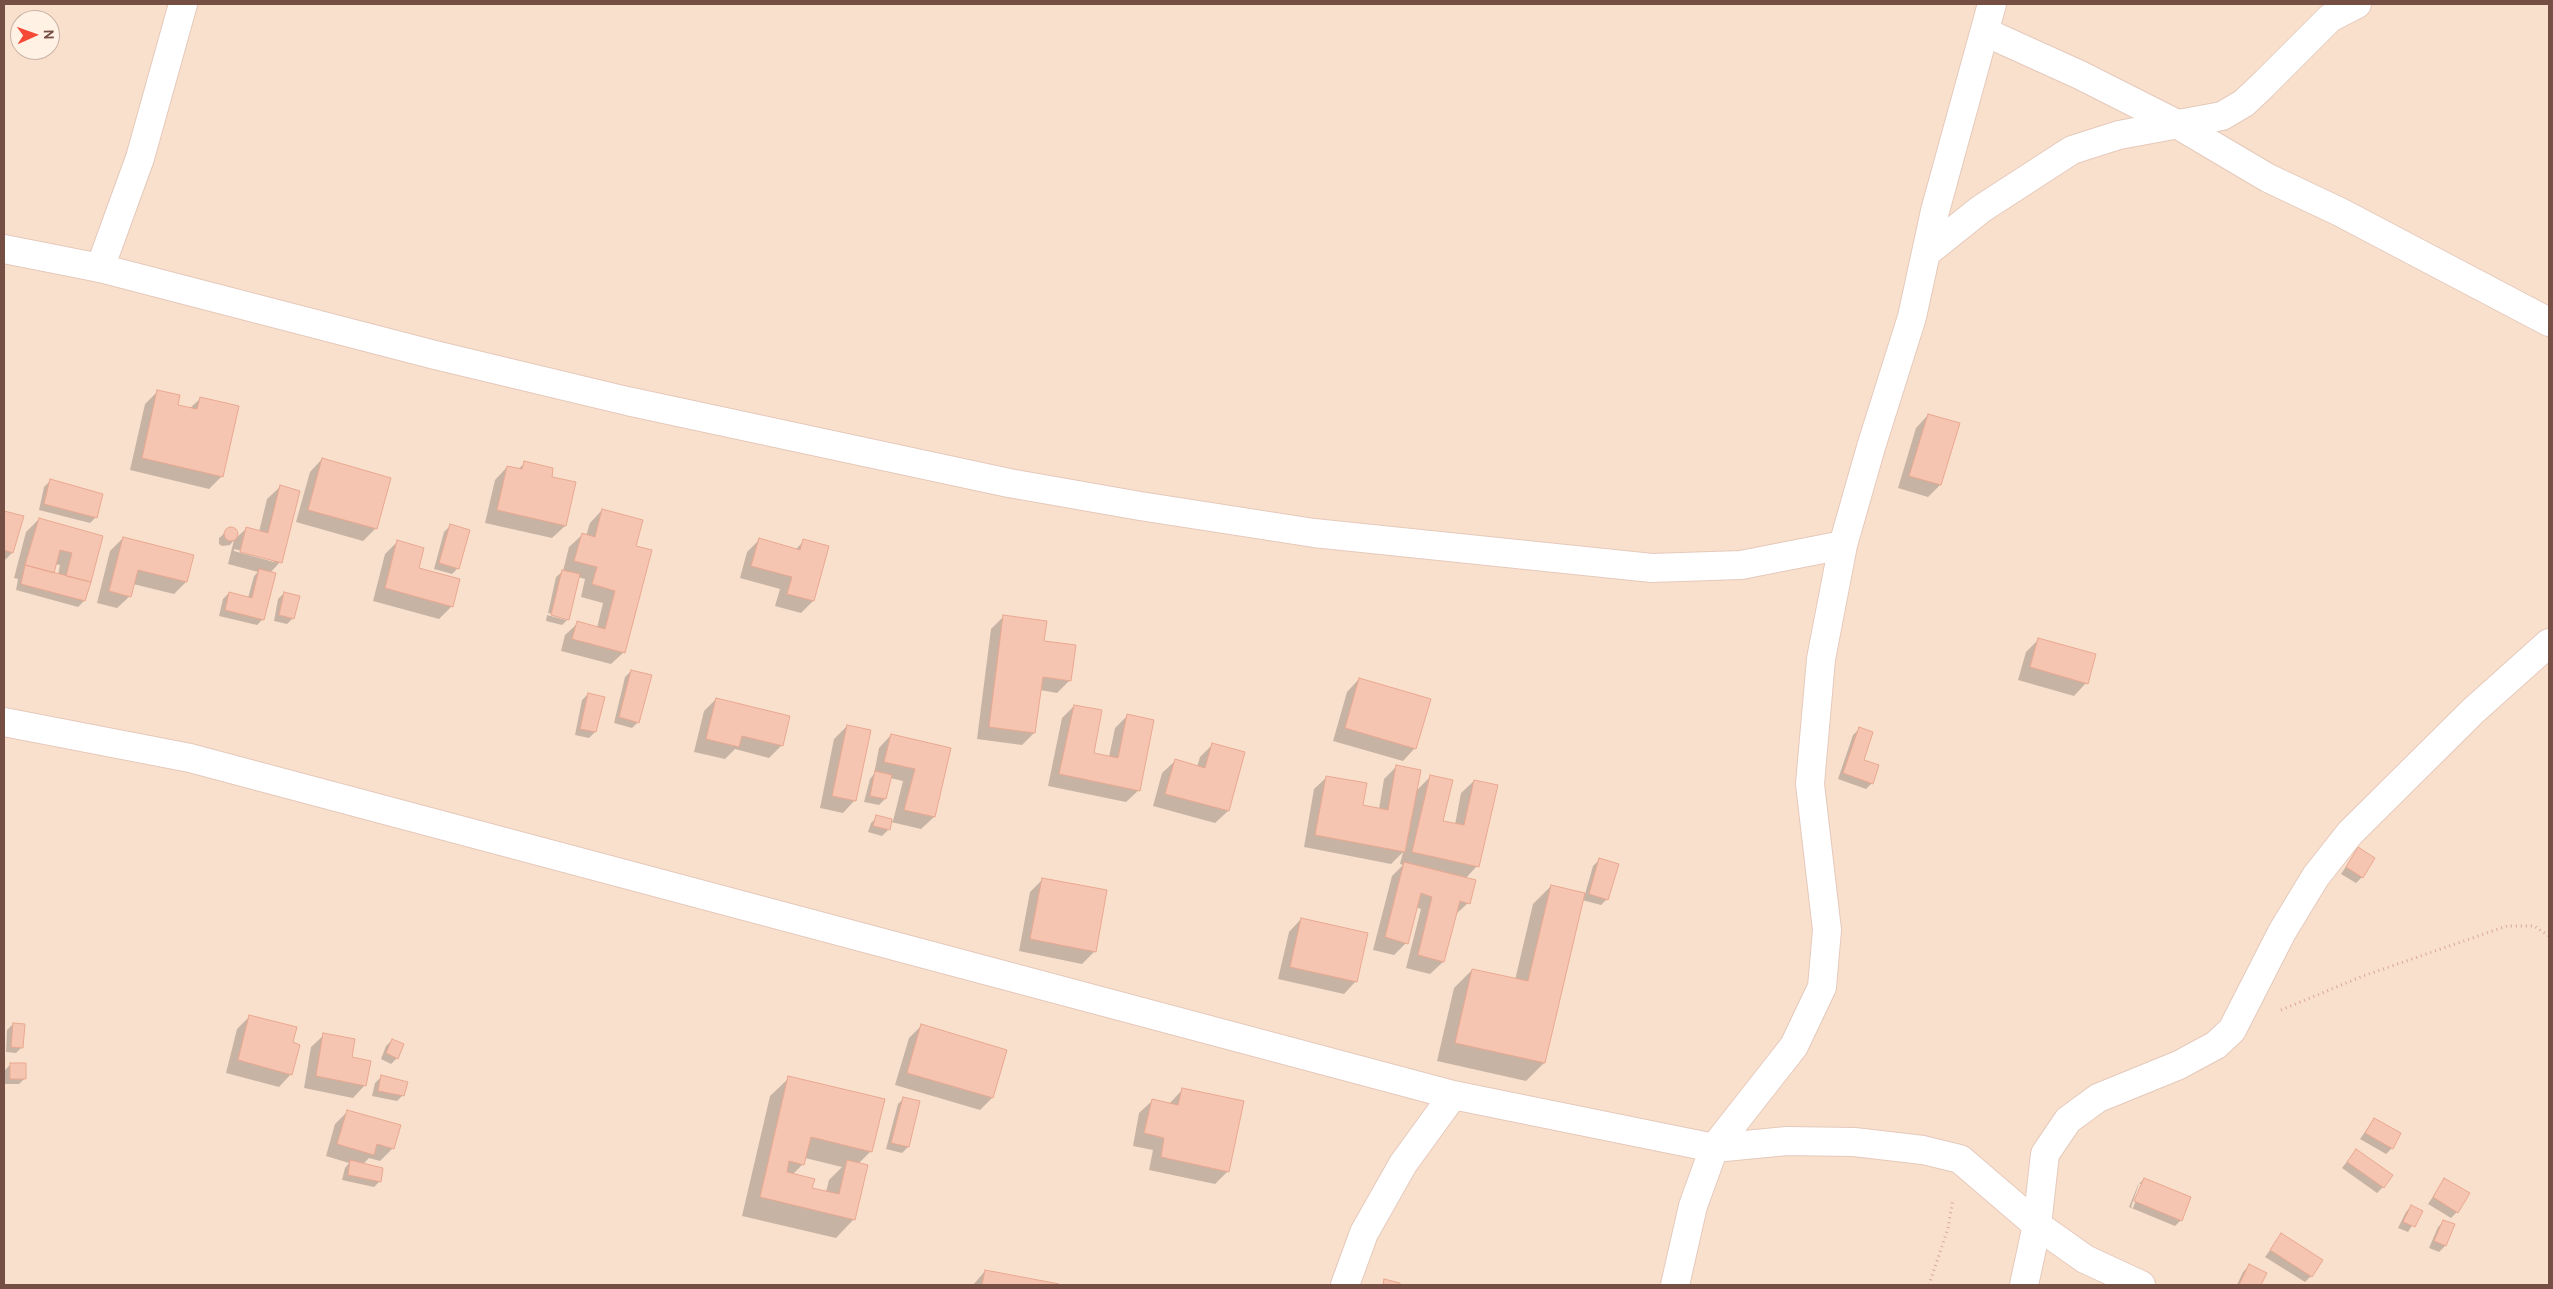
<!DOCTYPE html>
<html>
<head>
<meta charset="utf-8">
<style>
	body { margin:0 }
	#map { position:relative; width:2553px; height:1289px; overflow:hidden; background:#feeddc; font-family:Cabin,sans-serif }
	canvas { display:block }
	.frame { position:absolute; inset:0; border:5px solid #754f43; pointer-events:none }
	.north { position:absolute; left:10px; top:10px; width:50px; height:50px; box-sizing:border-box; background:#fff2e5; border:1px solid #c8b1a4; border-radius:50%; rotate:88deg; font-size:14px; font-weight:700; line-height:20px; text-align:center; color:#754f43 }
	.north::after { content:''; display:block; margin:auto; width:18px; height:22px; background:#f54835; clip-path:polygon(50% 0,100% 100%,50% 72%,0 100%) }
</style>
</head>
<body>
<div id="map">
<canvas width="2553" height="1289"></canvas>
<div class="frame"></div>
<div class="north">N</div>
</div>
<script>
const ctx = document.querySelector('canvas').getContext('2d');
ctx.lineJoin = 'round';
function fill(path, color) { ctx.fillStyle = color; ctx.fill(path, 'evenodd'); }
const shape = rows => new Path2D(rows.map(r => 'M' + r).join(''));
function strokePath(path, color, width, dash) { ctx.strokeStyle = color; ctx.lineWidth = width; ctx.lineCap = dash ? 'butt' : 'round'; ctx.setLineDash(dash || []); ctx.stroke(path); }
fill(shape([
	[4,4,2549,4,2549,1285,4,1285],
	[20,20,50,20,50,50,20,50]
]), '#f9e0cd');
fill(shape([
	[158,391,176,406,190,408,200,399,222,476,209,489,130,470,145,404],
	[1928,415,1940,485,1928,497,1898,488,1916,428],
	[322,459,376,528,363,541,296,522,310,472],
	[525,463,565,526,552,538,485,523,495,480,507,467,518,469],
	[50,481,96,517,90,523,39,510,44,487],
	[280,487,280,562,270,573,263,619,257,625,219,616,223,599,229,593,248,598,254,576,258,572,228,564,234,540,230,545,222,546,219,544,219,538,231,528,234,528,237,534,235,539,247,528,259,532,267,499],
	[234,549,274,559,274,562,234,551],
	[602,510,635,547,624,652,611,664,561,651,565,635,578,623,597,628,603,603,581,597,585,579,578,577,568,619,562,625,546,621,547,615,566,620,566,617,548,613,556,577,563,571,569,547,582,535,586,536,590,523],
	[4,512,22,517,12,553,4,561],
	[39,519,102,537,84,601,78,607,16,590,18,579,14,578,26,532],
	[55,564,60,565,58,575,53,572],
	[450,526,458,568,452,574,434,569,444,532],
	[123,538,186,582,174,594,133,584,130,596,117,608,97,603,110,551],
	[759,540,795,550,804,541,813,601,801,613,775,606,780,589,740,578,747,552],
	[397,542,452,606,439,619,373,601,385,554],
	[284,593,293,618,287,624,274,621,278,599],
	[1004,616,1042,642,1070,680,1057,693,1040,690,1034,733,1022,745,977,739,991,629],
	[2039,639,2086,683,2074,696,2018,680,2026,652],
	[631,671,638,722,632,728,614,723,625,677],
	[1359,679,1415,748,1403,761,1333,741,1347,692],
	[588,694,595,732,589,738,575,735,582,700],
	[716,699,782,745,769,758,735,749,725,759,694,752,704,711],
	[1074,706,1093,754,1109,757,1115,728,1127,716,1139,790,1126,802,1048,786,1062,718],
	[847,726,855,800,843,813,820,808,834,739],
	[1859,729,1862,761,1872,783,1866,789,1838,779,1853,735],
	[891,735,950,749,934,817,921,829,891,822,888,830,882,836,868,832,871,823,877,817,893,821,903,781,890,778,885,799,879,805,864,802,870,779,874,774,879,748],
	[1212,745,1243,753,1228,811,1215,823,1153,806,1162,773,1175,761,1197,767,1200,757],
	[1397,766,1416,791,1430,777,1442,822,1455,825,1461,793,1474,781,1477,866,1465,879,1468,903,1455,915,1443,962,1430,974,1406,968,1421,909,1416,907,1406,943,1394,955,1373,950,1392,876,1403,865,1400,864,1403,852,1391,864,1304,847,1314,789,1327,777,1361,806,1379,809,1384,779],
	[2358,849,2362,877,2356,883,2341,874],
	[1599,860,1607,899,1601,905,1582,900,1544,1063,1526,1081,1437,1061,1454,988,1472,970,1515,980,1533,904,1551,886,1585,894,1593,866],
	[1043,879,1095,951,1082,964,1019,951,1030,892],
	[1301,919,1356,981,1344,994,1278,979,1289,932],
	[249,1017,291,1043,291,1074,279,1087,226,1073,237,1029],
	[13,1024,22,1047,16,1053,6,1052,7,1030],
	[921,1026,992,1098,980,1110,895,1085,909,1038],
	[324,1035,350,1058,365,1085,353,1098,304,1088,311,1047],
	[392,1040,397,1058,391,1064,381,1059,386,1046],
	[11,1064,25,1078,19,1084,5,1084,5,1070],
	[381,1077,403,1095,397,1101,372,1096,375,1083],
	[789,1078,871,1151,858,1164,854,1219,836,1238,742,1216,770,1096],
	[805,1158,842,1167,829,1180,826,1192,811,1189,792,1175,803,1164],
	[1183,1089,1228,1171,1215,1184,1149,1170,1153,1150,1133,1146,1139,1113,1152,1101,1169,1104],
	[904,1098,908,1147,902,1153,886,1149,898,1104],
	[348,1111,393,1148,380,1161,369,1158,363,1164,380,1181,374,1187,342,1180,345,1168,349,1163,326,1156,335,1124],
	[2374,1119,2392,1148,2386,1154,2360,1139],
	[2356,1150,2383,1187,2377,1193,2342,1168],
	[2144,1179,2181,1220,2175,1226,2129,1207,2138,1185],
	[2139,1184,2142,1184,2133,1208,2131,1207],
	[2444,1180,2457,1212,2451,1218,2428,1204],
	[2411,1206,2421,1211,2408,1232,2398,1228,2406,1212],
	[2444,1221,2445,1246,2439,1252,2429,1248,2438,1227],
	[2281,1235,2311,1276,2305,1282,2265,1257],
	[2249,1266,2265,1274,2260,1285,2237,1285,2243,1272],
	[985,1271,1058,1285,973,1285]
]), '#0003');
const building = shape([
	[157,390,180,395,178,405,197,409,200,397,239,406,223,477,142,458,157,390],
	[1928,414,1960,423,1941,485,1909,476,1928,414],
	[322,458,391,478,377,529,308,510,322,458],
	[524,461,553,468,552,477,576,482,566,526,497,510,507,466,522,469,524,461],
	[50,479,103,494,97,518,44,504,50,479],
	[280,485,300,491,282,563,240,552,246,527,268,533,280,485],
	[602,509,643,520,636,546,652,550,625,653,572,639,577,621,605,629,615,591,592,584,597,567,574,561,582,533,595,537,602,509],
	[4,511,24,516,13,553,4,550,4,511],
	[39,518,103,536,91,582,66,576,72,553,60,550,54,573,25,565,39,518],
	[450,524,470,530,459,569,439,563,450,524],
	'224 534a7 7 0 1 1 14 0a7 7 0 1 1-14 0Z',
	[123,537,194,555,187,582,138,570,131,597,109,591,123,537],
	[759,538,800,550,803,539,829,546,814,601,787,594,792,577,751,566,759,538],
	[397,540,424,548,419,568,460,579,453,607,385,588,397,540],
	[25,565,91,582,85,601,21,584,25,565],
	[259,569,276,573,264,620,225,610,229,592,252,598,259,569],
	[562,570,580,574,569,620,551,615,562,570],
	[284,592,300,596,294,619,279,615,284,592],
	[1003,615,1047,621,1044,641,1076,645,1071,681,1043,677,1035,733,989,727,1003,615],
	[2038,638,2096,654,2088,684,2030,667,2038,638],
	[631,670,652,675,639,723,619,717,631,670],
	[1359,678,1431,699,1416,749,1345,728,1359,678],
	[588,693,605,697,596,732,580,729,588,693],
	[716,698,790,716,783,746,742,736,739,747,706,739,716,698],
	[1074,705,1102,710,1094,753,1118,758,1127,714,1154,720,1140,791,1059,774,1074,705],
	[847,725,871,730,856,801,832,796,847,725],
	[1859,727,1873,732,1864,760,1879,765,1873,784,1843,773,1859,727],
	[891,734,951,748,935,817,904,810,915,769,884,762,891,734],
	[1212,743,1245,752,1229,811,1165,794,1175,759,1205,768,1212,743],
	[1396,765,1421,770,1405,852,1315,835,1326,776,1367,783,1363,805,1388,810,1396,765],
	[875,771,892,775,886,799,870,796,875,771],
	[1430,775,1453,780,1443,821,1464,825,1474,780,1498,785,1479,867,1412,852,1430,775],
	[876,815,892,819,890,830,873,826,876,815],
	[2358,847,2375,858,2363,878,2346,867,2358,847],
	[1599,858,1619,864,1608,900,1589,894,1599,858],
	[1404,862,1476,880,1470,904,1460,901,1444,962,1418,955,1432,897,1421,893,1408,944,1385,937,1404,862],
	[1042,878,1107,890,1096,952,1030,939,1042,878],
	[1551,885,1585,893,1545,1063,1455,1043,1472,969,1528,981,1551,885],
	[1301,918,1368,933,1357,982,1290,967,1301,918],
	[249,1015,297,1027,293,1042,300,1045,292,1075,238,1060,249,1015],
	[13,1023,25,1024,23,1048,11,1047,13,1023],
	[921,1024,1007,1050,993,1098,907,1073,921,1024],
	[323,1033,355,1039,352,1057,371,1061,366,1086,316,1076,323,1033],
	[392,1039,404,1044,398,1059,386,1053,392,1039],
	[10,1063,26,1063,26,1079,10,1079,10,1063],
	[381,1075,408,1082,404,1096,378,1091,381,1075],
	[788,1076,885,1099,872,1152,811,1137,804,1165,789,1161,787,1172,815,1179,812,1188,839,1194,847,1160,868,1165,855,1220,760,1197,788,1076],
	[1182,1088,1244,1101,1229,1172,1161,1157,1164,1138,1144,1133,1152,1099,1178,1105,1182,1088],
	[903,1097,920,1101,909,1147,891,1143,903,1097],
	[347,1110,401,1125,394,1149,377,1144,374,1155,337,1144,347,1110],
	[2374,1118,2401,1133,2393,1149,2365,1133,2374,1118],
	[2356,1149,2393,1175,2384,1188,2347,1162,2356,1149],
	[350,1160,383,1168,381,1182,348,1175,350,1160],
	[2144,1178,2191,1197,2182,1221,2134,1201,2144,1178],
	[2444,1178,2470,1193,2458,1213,2433,1197,2444,1178],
	[2411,1205,2423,1211,2415,1227,2403,1222,2411,1205],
	[2443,1220,2455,1224,2446,1246,2434,1241,2443,1220],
	[2281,1233,2323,1260,2312,1277,2270,1250,2281,1233],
	[2249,1264,2267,1273,2261,1285,2239,1285,2249,1264],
	[985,1270,1059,1284,1059,1285,982,1285,985,1270],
	[1384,1279,1400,1283,1400,1285,1383,1285,1384,1279]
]);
fill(building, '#f6c5b2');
strokePath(building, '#eaa890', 1);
const street = shape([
	[1985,32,2080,75,2175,123,2268,178,2340,212,2549,322],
	[4,249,100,268,435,355,627,401,1009,483,1140,506,1314,533,1652,568,1741,565,1843,545],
	[1926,253,1981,209,2072,150,2119,135,2222,116,2244,103,2262,86,2330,18,2357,4],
	[100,268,140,158,183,4],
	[4,722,190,758,1453,1095,1714,1148,1787,1141,1854,1142,1923,1150,1960,1159,2037,1225,2085,1259,2141,1285],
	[1345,1285,1364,1233,1403,1164,1453,1095],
	[1675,1285,1693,1206,1714,1148,1794,1046,1822,987,1827,930,1810,784,1821,659,1843,545,1871,447,1912,317,1935,211,1992,4],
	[2024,1285,2037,1225,2045,1154,2068,1120,2098,1098,2179,1065,2216,1045,2232,1030,2282,932,2316,876,2350,833,2473,711,2549,643]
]);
strokePath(street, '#e5c9bb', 30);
strokePath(shape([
	[2281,1010,2363,976,2507,926,2534,926,2549,936],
	[1929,1285,1948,1228,1953,1199]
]), '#daa895', 3, [1, 4]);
strokePath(street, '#fff', 28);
</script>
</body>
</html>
